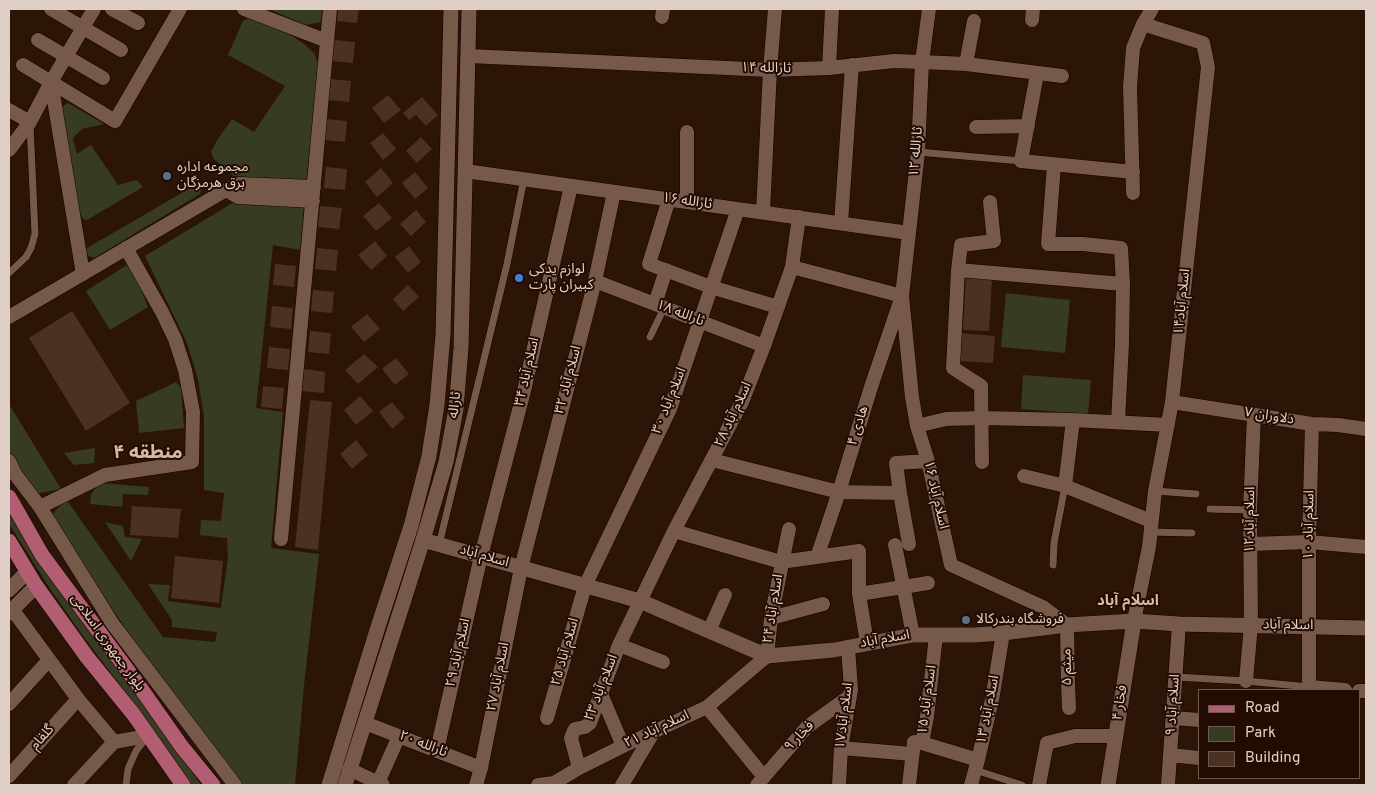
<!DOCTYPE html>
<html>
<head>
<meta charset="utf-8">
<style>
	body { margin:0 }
	#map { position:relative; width:1375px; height:794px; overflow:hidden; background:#2c1507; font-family:Overpass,sans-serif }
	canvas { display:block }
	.frame { position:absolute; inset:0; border:10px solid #e0cfc6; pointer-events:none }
	.legend { position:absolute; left:1198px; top:689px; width:162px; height:90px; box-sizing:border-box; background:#220b01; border:1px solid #6e5950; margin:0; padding:6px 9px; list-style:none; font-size:15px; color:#e0cfc6 }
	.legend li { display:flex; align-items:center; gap:10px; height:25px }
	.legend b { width:25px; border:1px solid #6e5950 }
</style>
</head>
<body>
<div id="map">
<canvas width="1375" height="794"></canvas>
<div class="frame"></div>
<ul class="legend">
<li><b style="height:6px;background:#b25e72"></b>Road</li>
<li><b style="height:14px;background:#373b22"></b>Park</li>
<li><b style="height:14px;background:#4b3122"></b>Building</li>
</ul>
</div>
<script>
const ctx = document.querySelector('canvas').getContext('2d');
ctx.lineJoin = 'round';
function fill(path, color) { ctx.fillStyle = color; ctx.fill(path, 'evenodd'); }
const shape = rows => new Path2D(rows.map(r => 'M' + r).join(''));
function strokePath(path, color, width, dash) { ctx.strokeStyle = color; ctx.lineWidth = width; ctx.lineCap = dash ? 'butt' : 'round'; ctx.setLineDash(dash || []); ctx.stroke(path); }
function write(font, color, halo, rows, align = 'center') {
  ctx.font = font + ' Overpass,"Noto Sans Arabic",sans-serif'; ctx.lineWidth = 4; ctx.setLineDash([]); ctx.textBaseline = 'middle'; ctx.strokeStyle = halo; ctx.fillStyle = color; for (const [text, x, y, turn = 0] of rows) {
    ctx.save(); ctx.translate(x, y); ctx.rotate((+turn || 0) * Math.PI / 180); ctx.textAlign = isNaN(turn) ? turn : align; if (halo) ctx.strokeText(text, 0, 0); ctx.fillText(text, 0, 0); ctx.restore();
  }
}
fill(shape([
	[269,9,322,9,321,22,305,25],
	[251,17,287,33,303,43,314,53,319,65,306,183,234,176,214,159,211,152,216,142,232,119,254,132,285,86,228,55,243,21],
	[68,103,104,124,82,129,73,138,77,154,91,145,118,185,137,180,143,187,87,220,83,219,80,212,60,108],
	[199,183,202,187,200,194,94,258,89,256,86,252,87,248],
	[236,201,304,205,300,250,273,245,256,408,283,412,271,548,319,554,304,685,295,785,243,785,216,755,151,666,50,517,66,499,163,637,215,642,217,632,172,627,172,620,148,584,170,585,168,601,221,608,228,557,227,538,200,535,201,520,221,521,224,493,204,490,204,417,198,379,187,343,145,256],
	[127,265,135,276,148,307,110,330,86,291],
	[1006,293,1070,300,1065,353,1001,347],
	[1023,375,1091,380,1088,414,1021,409],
	[176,382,181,388,184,428,139,433,136,401],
	[9,404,61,489,35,494,9,452],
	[95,448,94,463,74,465,64,453],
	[102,483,149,487,148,495,123,494,122,507,90,504,91,495,96,487],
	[9,511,137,693,201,785,192,785,165,750,135,705,83,636,51,590,9,524],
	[105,522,123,526,125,537,142,539,131,561]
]), '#373b22');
fill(shape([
	[338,9,359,9,357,23,337,21],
	[334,40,355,42,353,63,332,61],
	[330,79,351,81,349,102,328,100],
	[388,95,401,110,384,123,372,108],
	[422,97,438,115,426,126,416,115,409,120,403,113],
	[326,119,347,121,345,142,324,140],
	[383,133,396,149,383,160,370,143],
	[421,137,432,149,417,163,406,151],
	[326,167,347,169,345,190,324,188],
	[381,168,393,183,377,197,365,182],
	[415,172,428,188,415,199,402,183],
	[379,203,392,218,376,231,363,216],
	[320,206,342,208,339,229,318,227],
	[416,210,426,222,411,236,400,224],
	[375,241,387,256,371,270,358,255],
	[409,246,421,262,408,273,395,257],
	[317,248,338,250,336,271,315,269],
	[275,264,296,266,294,287,273,285],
	[966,278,992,279,989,331,963,330],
	[408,285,419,297,403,311,393,299],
	[313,290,334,292,332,313,311,311],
	[272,306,293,308,291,329,270,327],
	[72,311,130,403,86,431,29,338],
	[367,314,380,329,364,342,351,327],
	[310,331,331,333,329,354,308,352],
	[960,333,995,336,993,363,958,361],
	[269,347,290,349,288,370,267,368],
	[364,354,378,367,358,384,345,370],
	[396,358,409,374,395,385,382,369],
	[304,369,325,372,324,393,302,391],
	[263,386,284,388,282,409,261,407],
	[360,396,373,411,356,425,344,410],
	[310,400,332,402,318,550,295,547],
	[392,402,405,418,392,429,379,412],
	[356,440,368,455,352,469,340,454],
	[132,506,181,509,178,538,130,535],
	[175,556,223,561,219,603,171,598]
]), '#4b3122');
const service = shape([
	[918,152,1021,161],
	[9,273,26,257,31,248,35,234,30,125],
	[650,337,664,308],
	[1155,491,1196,494],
	[1210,509,1250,510],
	[1150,532,1192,533],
	[439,545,507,264,524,179],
	[1053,565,1054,543,1065,486],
	[1176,677,1246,681,1310,687],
	[975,770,1022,785],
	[126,785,128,769,136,751,146,738]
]);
const minor = shape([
	[51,9,121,50],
	[112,9,138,23],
	[244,9,327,41],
	[929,9,922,62,918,152,902,296,912,397,917,426,928,461,951,565,1043,607,1067,625,1068,684,1069,708],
	[662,17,663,9],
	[1032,20,1033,9],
	[38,40,103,78],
	[469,56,770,70,829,68,894,61,922,62,966,64,1062,76],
	[966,64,974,21],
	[23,65,115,121,180,9],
	[829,68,832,9],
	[1037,74,1021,161,1133,172],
	[9,110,30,122],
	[976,127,1028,126],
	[687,132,687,202],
	[9,150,30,122,51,82],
	[1054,165,1048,244,1083,244,1121,248,1123,284,1122,344,1118,422],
	[465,171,909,233],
	[226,190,238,197,313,201],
	[1133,193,1130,87,1133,48,1143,24,1152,9],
	[669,199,649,264,711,287,778,307],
	[763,212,770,70,775,9],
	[841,223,852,65],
	[792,267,902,296],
	[958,270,1123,284],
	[83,274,51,82,94,9],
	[595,281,764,346],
	[655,304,666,270],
	[9,317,226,190,239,184,314,187],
	[1172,402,1312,424,1338,425,1366,429],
	[1073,420,1065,486,1151,521],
	[917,426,946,419,982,418,1073,420,1168,425],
	[712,460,839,492,900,493],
	[9,461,15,474,40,507,112,623,235,785],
	[982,462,981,386,953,368,958,270,961,245,994,241,990,202],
	[1024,476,1065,486],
	[40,507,105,475,192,462,193,412,185,370,175,339,162,312,126,248],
	[674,531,781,562,859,551,859,594,867,643],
	[281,539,330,9],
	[909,544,900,493,896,463,928,461],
	[1250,544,1309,542,1366,547],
	[895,545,913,635],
	[817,557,839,492,871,387,901,299],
	[859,594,928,583],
	[12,609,78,699,114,742],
	[771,618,823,604],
	[1134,621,1149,547,1155,491,1172,402,1208,67,1203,43,1143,24],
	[709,631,725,595],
	[619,645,663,662],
	[1246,681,1251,625,1250,510,1254,415],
	[1310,687,1345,690],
	[1309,690,1309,542,1312,424],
	[1359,691,1366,691],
	[601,694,623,746],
	[9,704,49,660],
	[707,707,764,777],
	[547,718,585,586,670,409,738,209],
	[1173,718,1199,720],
	[365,723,481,768],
	[114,742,148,736],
	[922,743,978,760],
	[841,748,912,754],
	[437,750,481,556,524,391,571,186],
	[1170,755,1199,758],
	[579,768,571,738,573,733,575,729,585,727,590,723,619,645,674,531,742,402,764,346,792,267,799,217],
	[349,769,383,785],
	[9,776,78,699],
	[378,783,399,736],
	[74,785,114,742],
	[476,785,481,768,521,568,595,281,614,192],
	[538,785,554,783,579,768,623,746,707,707,767,656,771,618,789,529],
	[622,785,653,733],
	[757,785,807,727,850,696],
	[839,785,841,748,851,690,848,647],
	[909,785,914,742,922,743,927,717,936,635],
	[971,785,978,760,992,700,1003,633],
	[1039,785,1047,743,1075,736,1116,736],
	[1168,785,1179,624]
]);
const tertiary = shape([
	[423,540,640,601,767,656,834,650,913,635,974,635,1003,633,1067,625,1134,621,1179,624,1366,628],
	[9,590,27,572],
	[9,613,36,586],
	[1108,785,1134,621]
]);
const secondary = shape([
	[329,785,377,630,411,526,429,456,437,405,443,335,451,9],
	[345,785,423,540,446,462,456,409,461,348,469,9]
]);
const primary = shape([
	[9,497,42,555,137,683,182,747,213,785],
	[9,541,36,586,87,657,134,715,183,785]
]);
strokePath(service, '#130200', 8);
strokePath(minor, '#130200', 15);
strokePath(tertiary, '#130200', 16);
strokePath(secondary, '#130200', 16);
strokePath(primary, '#130200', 16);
strokePath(service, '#765949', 7);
strokePath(minor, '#765949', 14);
strokePath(tertiary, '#765949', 15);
strokePath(secondary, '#765949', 15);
strokePath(primary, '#b25e72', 15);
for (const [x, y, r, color] of [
	[167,176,5,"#5c6f8a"],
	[519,278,5,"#3f7fe0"],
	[966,620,5,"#5c6f8a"]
]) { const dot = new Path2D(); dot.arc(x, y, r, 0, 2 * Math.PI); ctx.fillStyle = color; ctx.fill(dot); strokePath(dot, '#220b01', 2); }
write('14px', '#e0cfc6', '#220b01', [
	["ثارالله ۱۴",766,69,1],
	["ثارالله ۱۲",917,152,-85],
	["ثارالله ۱۶",687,202,8],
	["اسلام آباد۱۴",1183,302,-84],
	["ثارالله ۱۸",680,314,21],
	["اسلام آباد ۳۴",528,372,-77],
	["اسلام آباد ۳۲",569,380,-75],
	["اسلام آباد ۳۰",670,401,-68],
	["ثاراله",456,405,-83],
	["اسلام آباد ۲۸",734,415,-65],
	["دلاوران ۷",1269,417,9],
	["هادی ۴",859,426,-73],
	["اسلام آباد ۱۶",935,495,77],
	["اسلام آباد۱۲",1251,520,-89],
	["اسلام آباد ۱۰",1310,525,-89],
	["اسلام آباد",484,557,16],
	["اسلام آباد ۲۴",774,609,-81],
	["اسلام آباد",1288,626,1],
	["اسلام آباد",885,640,-10],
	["بلوار جمهوری اسلامی",107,643,54],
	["اسلام آباد ۲۵",566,652,-74],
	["اسلام آباد ۲۹",459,653,-77],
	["میثم ۵",1068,667,-91],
	["اسلام آباد ۲۷",499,677,-79],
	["اسلام آباد ۲۳",602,688,-69],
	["اسلام آباد ۱۵",928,700,-82],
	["فخار ۴",1121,703,-81],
	["اسلام آباد ۹",1174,705,-86],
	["اسلام آباد ۱۳",989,710,-79],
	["اسلام آباد۱۷",845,716,-83],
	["اسلام آباد ۲۱",657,730,-25],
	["فخار ۹",800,737,-46],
	["گلفام",43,738,-48],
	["ثارالله ۲۰",423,745,21]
]);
write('14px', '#e0cfc6', '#220b01', [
	["مجموعه اداره",177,168],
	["برق هرمزگان",177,184],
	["لوازم یدکی",529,270],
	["کبیران پارت",529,286],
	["فروشگاه بندرکالا",976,620]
], 'left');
write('bold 15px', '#d8b7a5', '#220b01', [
	["اسلام آباد",1128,602]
]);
write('bold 19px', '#d8b7a5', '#220b01', [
	["منطقه ۴",148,454]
]);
</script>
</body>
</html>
